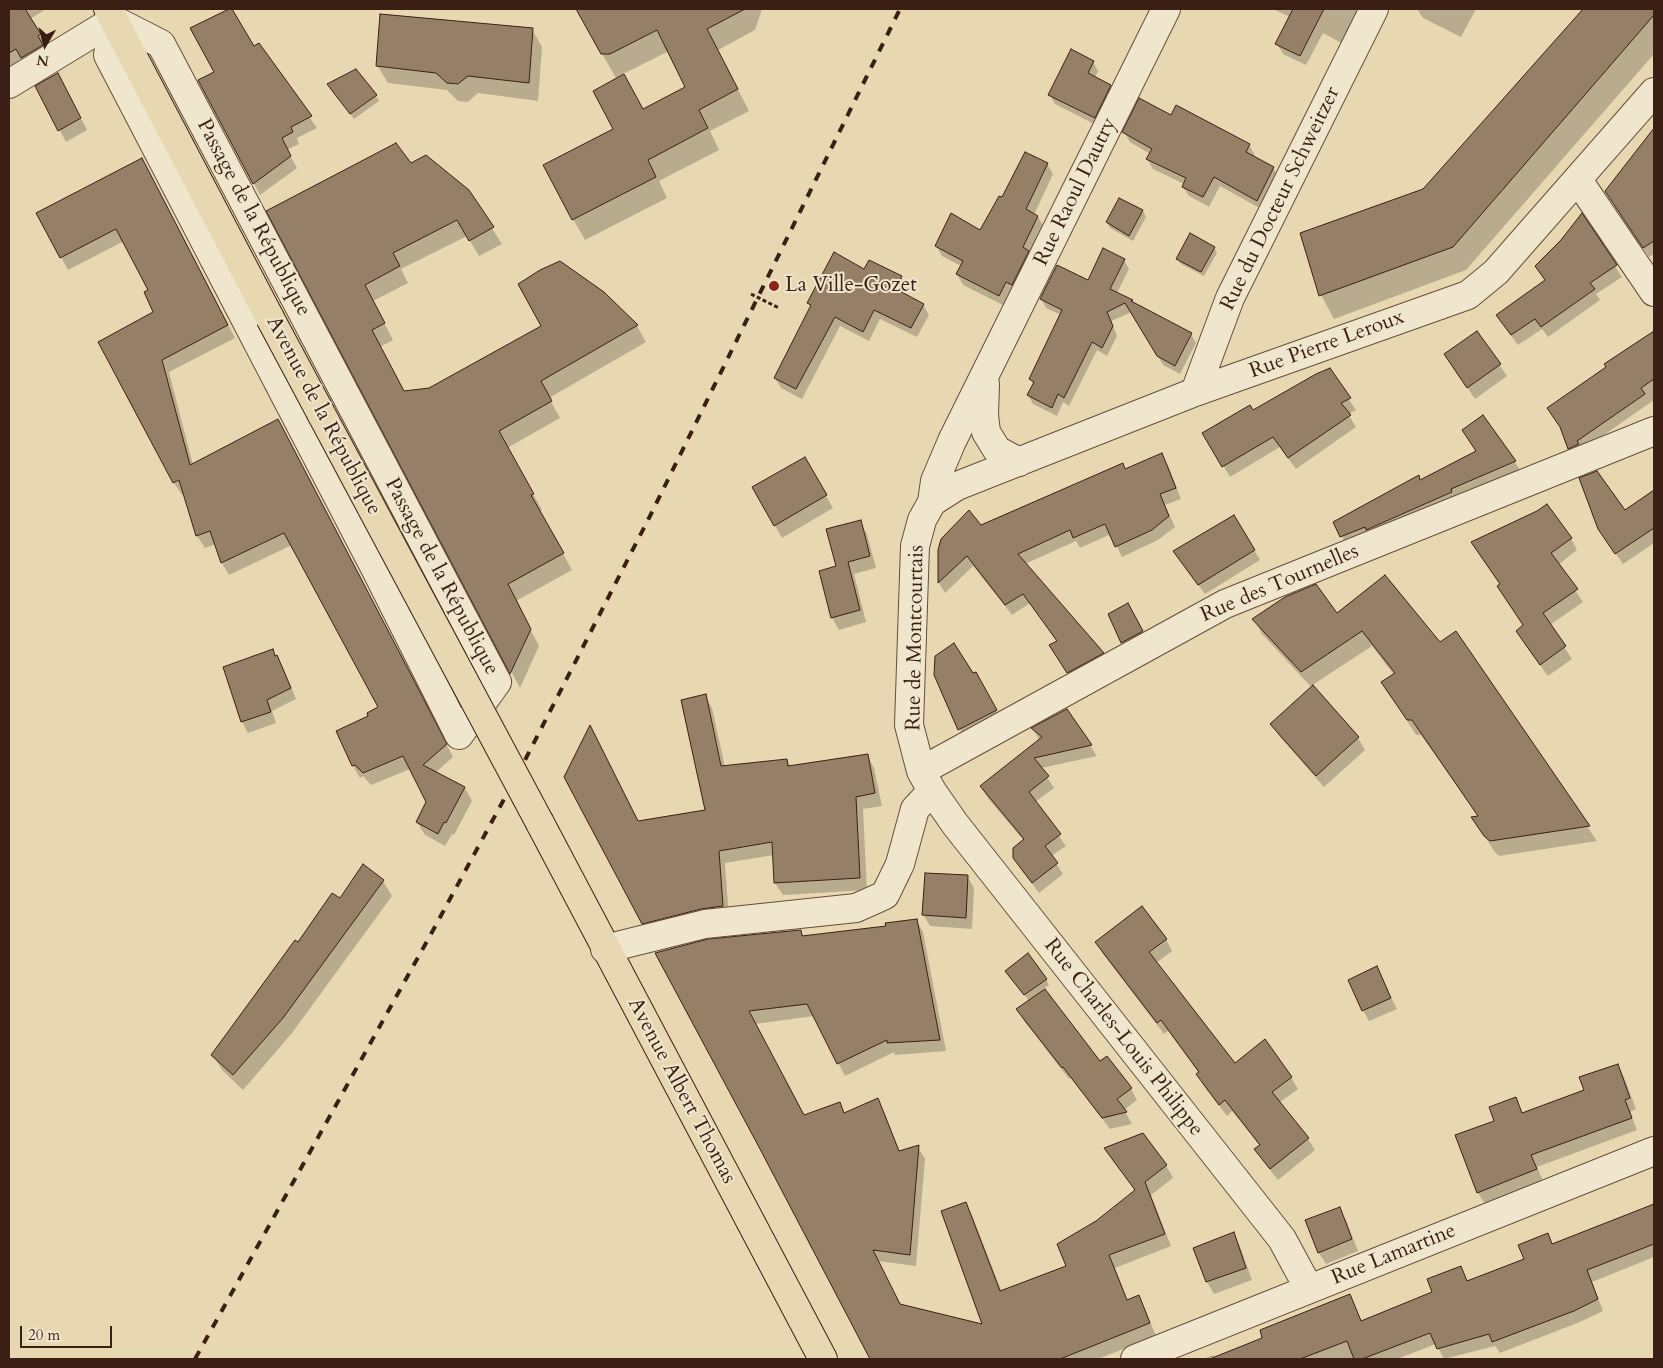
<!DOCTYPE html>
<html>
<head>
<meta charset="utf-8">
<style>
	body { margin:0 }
	#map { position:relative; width:1663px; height:1368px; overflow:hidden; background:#e8d8b2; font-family:Cardo,serif }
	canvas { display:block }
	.frame { position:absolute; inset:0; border:10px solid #3b1f15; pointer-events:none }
	.north { position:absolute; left:20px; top:20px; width:50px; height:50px; -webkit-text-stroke:4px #f0e6cd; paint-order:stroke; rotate:188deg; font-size:14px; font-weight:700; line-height:20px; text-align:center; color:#3b1f15 }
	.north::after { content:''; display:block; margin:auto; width:18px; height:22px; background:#3b1f15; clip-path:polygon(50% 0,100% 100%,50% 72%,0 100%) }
	.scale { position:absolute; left:20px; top:1326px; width:92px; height:22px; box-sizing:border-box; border:2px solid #3b1f15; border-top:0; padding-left:6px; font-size:15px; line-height:18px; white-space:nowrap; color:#3b1f15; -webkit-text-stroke:4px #f0e6cd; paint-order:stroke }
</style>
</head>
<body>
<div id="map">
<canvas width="1663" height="1368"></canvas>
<div class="frame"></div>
<div class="north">N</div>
<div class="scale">20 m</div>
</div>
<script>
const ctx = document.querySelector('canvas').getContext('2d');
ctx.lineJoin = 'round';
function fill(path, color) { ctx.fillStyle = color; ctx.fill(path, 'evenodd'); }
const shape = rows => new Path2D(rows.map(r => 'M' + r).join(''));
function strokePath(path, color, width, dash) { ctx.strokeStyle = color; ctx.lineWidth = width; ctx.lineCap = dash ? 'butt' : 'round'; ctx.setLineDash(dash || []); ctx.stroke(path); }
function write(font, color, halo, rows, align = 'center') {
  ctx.font = font + ' Cardo,serif'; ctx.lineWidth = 4; ctx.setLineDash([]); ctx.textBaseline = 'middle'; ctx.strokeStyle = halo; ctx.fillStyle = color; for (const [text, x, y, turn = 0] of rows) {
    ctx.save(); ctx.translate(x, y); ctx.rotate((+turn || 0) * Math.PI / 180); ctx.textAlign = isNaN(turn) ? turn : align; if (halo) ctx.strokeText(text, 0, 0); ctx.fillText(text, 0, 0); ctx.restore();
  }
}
fill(shape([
	[9,9,46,9,30,19,46,45,43,47,48,56,28,68,23,59,9,67],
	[231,9,253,47,259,44,317,128,297,138,299,144,287,150,297,168,260,195,199,80,216,72,192,29],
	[577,9,762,9,755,30,718,50,749,111,710,131,719,150,659,181,667,198,585,240,573,219,615,130,617,80],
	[669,51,687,87,643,111,623,74],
	[1273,9,1359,9,1345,45,1323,33,1306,65,1283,54,1277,44,1290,17],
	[1417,9,1476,9,1461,37,1423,18],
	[1585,9,1654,9,1654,54,1466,270,1334,319,1321,295,1424,190],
	[532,29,542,47,538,101,478,93,468,102,458,101,447,90,388,83,377,65],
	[1093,62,1098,71,1095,78,1110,86,1116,95,1100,127,1055,104,1050,95],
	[64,86,87,130,66,142,37,87],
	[332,90,376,96,379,101,354,119],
	[1172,116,1249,145,1255,155,1253,157,1273,168,1279,178,1263,210,1220,186,1209,207,1189,196,1183,187,1184,184,1153,169,1147,159,1150,154,1130,142,1124,132],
	[1654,131,1654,254,1649,257,1606,191,1622,169],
	[1047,164,1053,174,1034,215,1038,217,1044,227,1005,306,963,285,957,274,961,266,942,256,936,246,981,232,1003,199],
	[411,165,468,191,502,244,479,256,467,236,401,269,408,283,373,301,393,340,380,347,404,392,430,390,603,293,637,326,646,342,549,398,560,418,507,448,542,510,540,512,572,570,516,601,539,646,520,688,268,211],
	[149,172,235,338,169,372,193,465,284,433,453,757,435,773,465,788,472,801,454,835,452,834,445,846,425,835,417,822,427,802,410,769,371,785,363,776,360,778,353,766,369,717,380,708,292,545,229,575,222,563,216,544,205,548,197,536,184,494,182,495,174,483,99,343,155,313,149,291,124,241,68,270,38,214],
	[1120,199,1143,211,1146,217,1133,241,1110,228,1107,222],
	[1582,216,1622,277,1596,294,1600,300,1548,337,1542,329,1518,345,1504,326,1546,281,1543,277,1562,241],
	[1214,247,1217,253,1204,276,1181,264,1177,259],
	[1124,260,1129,269,1117,293,1191,334,1196,343,1180,374,1163,365,1132,312,1111,321,1117,336,1107,356,1097,350,1069,406,1063,402,1057,416,1033,404,1028,395,1034,385,1030,379,1061,315,1046,308,1041,299,1089,282],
	[865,271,901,277,907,287,903,294,923,305,929,315,917,337,880,319,869,341,840,326,802,399,781,388,775,378,811,308,808,303],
	[1477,333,1507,376,1475,399,1445,355],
	[1654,333,1654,400,1581,451,1574,458,1569,448,1608,368,1606,365],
	[1329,370,1356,410,1348,414,1356,427,1296,469,1280,447,1230,477,1204,434,1253,412],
	[1483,417,1521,471,1347,546,1335,523,1477,452],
	[1162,455,1168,465,1181,499,1165,505,1175,527,1158,540,1122,557,1111,534,1080,548,1076,541,1025,564,1103,653,1109,664,1074,682,1057,656,1058,642,1030,603,1012,615,973,566,945,593,939,583,939,551,981,527],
	[804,458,833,508,782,538,754,488],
	[1654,491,1654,543,1623,564,1606,540,1625,512],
	[860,522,867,534,876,568,854,574,866,622,839,630,832,618,820,572,837,567],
	[1571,538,1577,550,1558,565,1583,602,1550,625,1572,659,1548,676,1524,643,1524,626,1498,587,1501,585,1473,543],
	[1254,550,1260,560,1205,594,1174,552],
	[1127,605,1149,643,1129,654,1110,615],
	[1336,615,1439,644,1455,633,1597,841,1499,856,1494,851,1473,818,1479,817,1421,735,1416,735,1392,697,1394,675,1372,646,1311,686,1358,738,1365,750,1324,787,1279,736,1272,724,1312,688,1262,634,1254,619],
	[272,650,283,667,296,699,272,711,276,723,248,733,242,722,224,668],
	[935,675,982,683,1002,721,965,740],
	[705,696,712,708,725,767,787,760,791,767,867,755,874,768,882,806,863,809,867,890,783,895,775,883,774,855,725,863,729,919,650,936,643,923,596,739,639,822,707,811],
	[1066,710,1097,756,1041,768,1054,788,1035,802,1066,846,1051,856,1063,874,1039,893,1021,869,1014,857,1024,841,987,797,981,787,1040,741,1033,729],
	[364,866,383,881,392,896,292,1033,243,1090,222,1070,213,1055,298,944,340,900],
	[967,876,974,888,972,929,930,926,923,914],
	[916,920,923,932,946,1051,895,1055,894,1052,845,1076,814,1016,755,1024,804,1117,839,1103,845,1114,877,1100,884,1112,900,1152,918,1147,925,1159,916,1266,878,1261,900,1305,984,1325,965,1203,972,1215,1002,1292,1068,1266,1096,1222,1136,1191,1106,1149,1166,1165,1173,1178,1151,1195,1171,1246,1115,1268,1128,1301,1138,1297,1145,1309,1156,1336,1098,1359,970,1359,966,1350,962,1359,871,1359,657,953,801,931,804,937,887,927],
	[1166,939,1172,951,1156,963,1235,1065,1291,1077,1298,1089,1279,1103,1308,1139,1315,1150,1278,1180,1263,1161,1256,1150,1260,1146,1232,1111,1227,1116,1204,1086,1198,1074,1199,1073,1168,1031,1164,1034,1103,954,1097,942],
	[1376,968,1397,1009,1369,1021,1363,1010],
	[1010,976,1046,979,1049,985,1043,989,1100,1063,1131,1089,1137,1100,1124,1110,1132,1124,1110,1129,1071,1078,1069,1079,1024,1021,1017,1009,1029,1001],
	[1617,1065,1624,1077,1636,1109,1630,1112,1637,1130,1537,1167,1543,1181,1485,1204,1478,1193,1456,1136,1495,1121,1515,1098,1523,1113,1586,1091],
	[1339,1208,1346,1220,1358,1251,1326,1264,1319,1253,1307,1220],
	[1653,1220,1654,1257,1592,1282,1603,1311,1580,1322,1500,1353,1495,1346,1444,1359,1436,1344,1397,1359,1203,1359,1213,1355,1214,1358,1264,1338,1350,1295,1362,1321,1434,1293,1460,1268,1468,1282,1525,1260,1547,1234,1553,1245],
	[1233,1234,1240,1246,1252,1280,1214,1294,1207,1282,1195,1249]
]), '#0003');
const building = shape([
	[9,9,25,9,41,34,38,36,43,45,21,58,16,49,9,53,9,9],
	[229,9,232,9,254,46,259,43,312,116,291,127,293,132,282,138,291,156,253,184,198,80,214,72,190,28,229,9],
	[576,9,745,9,707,29,738,89,699,110,708,128,648,160,656,177,572,220,543,165,613,129,593,91,624,74,643,109,685,87,657,30,610,54,601,54,576,9],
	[1293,9,1324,9,1300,56,1275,44,1293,9],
	[1583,9,1654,9,1654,15,1453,247,1319,296,1300,233,1423,189,1583,9],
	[380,14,533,28,529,83,468,76,458,84,447,83,436,73,376,66,380,14],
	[1071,49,1094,61,1088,73,1111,85,1095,118,1048,95,1071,49],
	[356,69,377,95,350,114,327,84,356,69],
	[58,73,81,118,58,131,35,86,58,73],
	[1139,98,1171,115,1176,105,1250,144,1246,152,1274,167,1257,201,1214,177,1203,197,1182,187,1186,178,1146,159,1152,149,1122,132,1139,98],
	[1654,128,1654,241,1643,248,1605,191,1654,128],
	[396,143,411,163,426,155,469,190,494,227,469,241,457,220,393,253,400,266,365,285,385,323,372,330,404,391,429,388,541,326,518,284,540,270,560,261,604,292,638,325,541,381,552,401,499,431,534,494,531,495,564,553,508,584,531,629,510,674,266,211,396,143],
	[1025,152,1048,163,1026,209,1038,216,1023,247,1029,251,1012,285,1006,282,999,296,956,274,963,261,935,246,951,213,980,230,999,196,1002,197,1025,152],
	[142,158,228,325,162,360,190,465,278,419,447,744,423,765,465,787,446,823,444,822,438,834,416,822,426,802,403,756,363,773,355,765,352,766,336,731,368,716,367,713,378,707,284,533,221,563,210,531,196,536,179,480,173,483,98,342,153,312,144,292,148,290,116,229,60,258,36,213,142,158],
	[1119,198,1143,210,1129,236,1106,222,1119,198],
	[1582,213,1617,265,1590,283,1595,289,1541,327,1535,319,1511,335,1496,315,1545,280,1535,266,1561,240,1582,213],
	[1190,233,1215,247,1201,272,1176,259,1190,233],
	[1103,248,1125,259,1110,289,1133,300,1131,301,1192,333,1175,366,1157,356,1125,303,1107,312,1113,326,1102,348,1092,342,1064,398,1058,394,1052,408,1027,395,1034,382,1029,379,1062,310,1040,299,1057,265,1088,280,1103,248],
	[834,252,864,269,869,260,902,276,896,289,924,304,911,328,874,310,863,332,835,317,796,389,774,378,811,305,807,303,834,252],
	[1477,331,1501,364,1467,388,1444,354,1477,331],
	[1654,331,1654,379,1641,388,1645,394,1577,441,1579,444,1568,449,1560,427,1547,408,1606,367,1604,364,1654,331],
	[1330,368,1351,398,1341,403,1351,415,1288,458,1273,437,1222,467,1202,433,1250,405,1253,410,1316,374,1330,368],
	[1483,415,1516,461,1451,489,1452,492,1366,530,1365,527,1340,537,1333,522,1419,475,1420,480,1476,451,1462,430,1483,415],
	[1162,453,1176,488,1160,494,1169,516,1152,530,1115,547,1105,524,1073,538,1070,530,1018,554,1104,653,1067,673,1049,645,1057,641,1023,594,1005,605,967,556,938,583,938,550,941,539,969,510,981,525,1123,463,1125,469,1162,453],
	[805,457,827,495,774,526,752,487,805,457],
	[1597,471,1625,510,1654,490,1654,528,1615,554,1598,529,1579,478,1597,471],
	[1547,504,1572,538,1551,553,1578,589,1543,613,1566,646,1540,665,1516,631,1523,625,1497,586,1500,584,1471,542,1537,511,1547,504],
	[1234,515,1255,550,1198,585,1173,551,1234,515],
	[861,520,870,556,848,562,860,610,831,618,819,571,836,566,826,529,861,520],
	[1385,575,1440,642,1456,631,1590,826,1490,841,1484,836,1471,817,1478,816,1412,720,1407,720,1381,682,1395,673,1362,631,1301,672,1252,619,1285,597,1316,584,1337,613,1385,575],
	[1128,603,1143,631,1121,643,1108,614,1128,603],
	[954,643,973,673,976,672,997,710,958,730,934,675,935,656,954,643],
	[273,649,275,656,277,655,291,688,267,700,271,712,241,722,223,667,273,649],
	[1313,685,1359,737,1316,776,1270,724,1313,685],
	[706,694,721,766,787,759,788,766,868,754,875,793,856,797,860,878,774,883,772,842,719,851,723,906,701,909,642,924,564,777,590,725,638,821,705,810,681,700,706,694],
	[1067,709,1092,745,1034,758,1049,776,1029,792,1061,834,1045,846,1058,863,1032,883,1013,858,1013,848,1024,839,980,786,1042,737,1031,728,1067,709],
	[363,864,384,880,283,1018,233,1075,211,1055,295,940,298,942,332,893,340,898,363,864],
	[925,873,968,875,966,918,922,915,925,873],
	[1142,906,1167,939,1149,952,1235,1063,1265,1039,1292,1077,1272,1092,1309,1138,1270,1169,1254,1149,1260,1145,1225,1100,1219,1105,1196,1074,1199,1072,1161,1020,1157,1023,1095,942,1142,906],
	[917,919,940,1040,887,1043,887,1040,837,1064,807,1004,749,1011,804,1115,840,1102,844,1113,878,1098,899,1151,919,1145,910,1255,873,1250,900,1304,982,1324,941,1211,966,1202,1000,1291,1066,1266,1057,1244,1096,1221,1135,1190,1104,1148,1143,1133,1167,1165,1145,1182,1165,1234,1109,1255,1127,1300,1139,1295,1150,1323,1060,1359,870,1359,760,1149,655,953,708,939,801,930,802,936,886,926,885,923,917,919],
	[1028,953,1047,979,1024,995,1005,971,1028,953],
	[1377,966,1391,998,1362,1011,1348,980,1377,966],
	[1045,989,1100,1061,1107,1056,1132,1088,1117,1099,1127,1112,1102,1118,1063,1067,1062,1068,1016,1009,1045,989],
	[1618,1064,1630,1098,1625,1100,1632,1118,1531,1155,1537,1169,1477,1193,1455,1135,1494,1121,1489,1107,1516,1097,1522,1113,1584,1090,1579,1077,1618,1064],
	[1654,1204,1654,1244,1587,1270,1598,1299,1574,1311,1492,1342,1489,1334,1437,1349,1430,1333,1362,1359,1354,1359,1347,1341,1300,1359,1212,1359,1212,1358,1262,1338,1260,1330,1350,1294,1361,1321,1432,1292,1427,1279,1461,1266,1467,1281,1524,1259,1518,1245,1548,1233,1552,1244,1654,1204],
	[1340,1207,1352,1239,1318,1253,1305,1220,1340,1207],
	[1234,1232,1246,1268,1206,1282,1193,1248,1234,1232]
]);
fill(building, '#957f67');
strokePath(building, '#3b1f15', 1);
const minor = shape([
	[1166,9,952,441,935,481,932,502,922,520,915,546,909,725,921,771,932,791,955,824,1282,1239,1309,1289],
	[114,20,161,44,497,682,459,735,376,570,108,55,114,20],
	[9,84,114,20],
	[1578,180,1654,292],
	[985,384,984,415,986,432,997,450,1019,462],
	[1195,392,1230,298,1374,9],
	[932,502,957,486,1195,392,1468,295,1496,272,1654,92],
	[921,771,1225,604,1654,431],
	[605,949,705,924,856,908,885,895,900,864,915,809,932,791],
	[1135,1359,1654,1151]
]);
const major = shape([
	[108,9,270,318],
	[540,823,823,1359]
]);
strokePath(minor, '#664d3c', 30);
strokePath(major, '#3b1f15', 30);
strokePath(shape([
	[751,294,779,308]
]), '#3b1f15', 3, [4, 2.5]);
strokePath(minor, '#f0e6cd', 28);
strokePath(major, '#e8d8b2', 28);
strokePath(shape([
	[195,1359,431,934,522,766,650,516,900,9]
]), '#3b1f15', 4, [9, 9]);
const majorBridge = shape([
	[270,318,540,823]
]);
strokePath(majorBridge, '#3b1f15', 30, []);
strokePath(majorBridge, '#e8d8b2', 28);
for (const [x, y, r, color] of [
	[774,286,6,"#8f2418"]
]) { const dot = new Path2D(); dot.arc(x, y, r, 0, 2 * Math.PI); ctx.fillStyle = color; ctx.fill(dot); strokePath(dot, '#f0e6cd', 2); }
write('21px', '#3b1f15', '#f0e6cd', [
	["Rue Raoul Dautry",1076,192,-64],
	["Rue du Docteur Schweitzer",1281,199,-64],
	["Passage de la République",253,218,62],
	["Rue Pierre Leroux",1327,345,-20],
	["Avenue de la République",323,416,62],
	["Passage de la République",441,577,62],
	["Rue des Tournelles",1280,584,-23],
	["Rue de Montcourtais",916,638,-89],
	["Rue Charles-Louis Philippe",1123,1038,52],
	["Avenue Albert Thomas",681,1091,62],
	["Rue Lamartine",1394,1255,-22]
]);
write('21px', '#3b1f15', '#f0e6cd', [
	["La Ville-Gozet",785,286]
], 'left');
</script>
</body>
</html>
